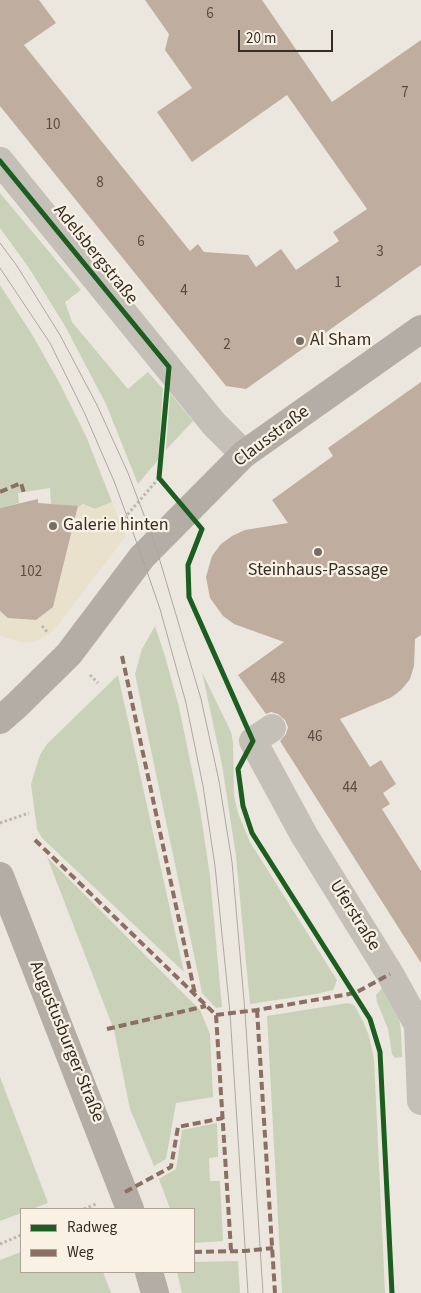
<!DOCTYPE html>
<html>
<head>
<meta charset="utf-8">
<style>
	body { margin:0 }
	#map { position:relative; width:421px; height:1293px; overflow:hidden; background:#ebe7de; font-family:"Source Sans 3",sans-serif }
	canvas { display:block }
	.legend { position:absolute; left:20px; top:1208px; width:175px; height:65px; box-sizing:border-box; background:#f9f2e4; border:1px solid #aba398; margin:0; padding:6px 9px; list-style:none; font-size:15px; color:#352c26 }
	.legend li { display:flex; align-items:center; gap:10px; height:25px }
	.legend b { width:25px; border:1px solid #aba398 }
	.scale { position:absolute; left:238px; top:30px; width:95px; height:22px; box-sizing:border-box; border:2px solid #352c26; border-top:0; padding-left:6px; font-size:15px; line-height:18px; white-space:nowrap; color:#352c26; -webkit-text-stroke:4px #f9f2e4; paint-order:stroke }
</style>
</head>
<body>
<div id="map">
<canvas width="421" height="1293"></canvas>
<ul class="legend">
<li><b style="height:6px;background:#1b5e20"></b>Radweg</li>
<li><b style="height:6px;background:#8d6e63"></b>Weg</li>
</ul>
<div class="scale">20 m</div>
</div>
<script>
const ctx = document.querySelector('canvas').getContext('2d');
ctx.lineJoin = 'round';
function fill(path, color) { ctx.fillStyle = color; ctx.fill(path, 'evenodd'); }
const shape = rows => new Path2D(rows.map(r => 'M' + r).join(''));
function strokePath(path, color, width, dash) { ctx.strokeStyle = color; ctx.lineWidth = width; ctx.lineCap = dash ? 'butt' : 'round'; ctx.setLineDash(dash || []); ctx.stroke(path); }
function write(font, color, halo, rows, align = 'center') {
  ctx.font = font + ' "Source Sans 3",sans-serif'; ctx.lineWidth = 4.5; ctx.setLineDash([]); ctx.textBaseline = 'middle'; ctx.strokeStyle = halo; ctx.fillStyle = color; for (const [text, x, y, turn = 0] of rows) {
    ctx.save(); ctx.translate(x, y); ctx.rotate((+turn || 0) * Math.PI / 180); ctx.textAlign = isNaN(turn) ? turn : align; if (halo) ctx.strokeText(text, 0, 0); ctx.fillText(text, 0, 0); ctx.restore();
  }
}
fill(shape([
	[0,193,81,290,65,302,72,322,128,389,148,372,163,389,158,460,138,484,106,404,65,326,29,268,0,228],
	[0,285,33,336,60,384,86,436,112,502,95,509,83,504,79,507,51,504,50,488,18,493,19,503,0,508],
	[170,393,193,421,166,450],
	[155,626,165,656,179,707,200,809,210,876,222,1007,216,1008,202,993,135,674,142,649],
	[202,672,231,732,233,742,234,796,238,813,250,842,337,980,333,990,316,994,250,1004,236,856,222,765],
	[118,675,184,972,42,838,37,829,31,784,40,755,47,744],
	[47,857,200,1010,210,1034,213,1097,176,1103,166,1159,154,1166,130,1109,114,1030],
	[385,985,398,1010,401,1031,402,1057,395,1058,392,1054,388,1029,377,1002,376,995],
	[348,1003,354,1005,363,1021,369,1036,374,1059,385,1293,282,1293,267,1016],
	[0,1077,48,1203,32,1209,21,1209,21,1213,0,1221],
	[217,1123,218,1157,209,1158,210,1181,220,1181,223,1241,194,1243,194,1209,170,1209,159,1179,176,1169,182,1130],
	[21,1252,21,1272,103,1272,111,1293,0,1293,0,1260],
	[238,1261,240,1293,182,1293,177,1272,194,1272,194,1262]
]), '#c9d2b8');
fill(shape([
	[112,502,126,536,58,625,49,634,36,641,24,643,0,636,0,611,8,618,35,620,53,607,79,507,83,504,95,509]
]), '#eae1cc');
fill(shape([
	[0,0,39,0,56,23,24,45,190,251,198,244,204,252,248,255,256,267,281,249,296,270,339,241,333,232,367,209,287,95,192,162,157,112,192,88,165,50,169,34,145,0,262,0,332,102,421,40,421,265,246,389,226,386,0,106],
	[421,382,421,635,415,639,414,666,410,679,402,689,396,694,390,698,340,719,370,767,381,760,396,784,383,793,390,804,382,809,421,871,421,963,280,741,286,734,288,727,285,720,278,714,271,712,266,714,238,675,284,642,234,624,223,616,210,598,206,577,212,556,221,544,232,536,245,530,288,523,272,500,333,456,328,448],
	[38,499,38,503,78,506,53,607,36,620,8,618,0,611,0,508]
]), '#bfad9f');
strokePath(shape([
	[121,522,159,478],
	[42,626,48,633],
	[90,675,98,683],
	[240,784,243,806,252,833,370,1019,380,1052,392,1293],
	[0,823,29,813],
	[84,1209,96,1204],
	[0,1244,21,1235]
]), '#bdb7af', 3, [2.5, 2.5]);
strokePath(shape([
	[0,161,214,424,244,454],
	[272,728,253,741,304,835,390,974,418,1025,421,1101]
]), '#c4bfb7', 28);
strokePath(shape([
	[0,720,16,706,69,654,142,557,244,454,421,329],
	[0,876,130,1209],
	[149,1272,155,1293]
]), '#b3ada6', 28);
strokePath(shape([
	[0,243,17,266,60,335,97,405,128,473,155,544,201,699,219,781,232,862,245,1012,263,1293],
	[0,268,50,343,84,412,114,481,142,557,160,609,186,703,203,786,215,866,230,1013,248,1293]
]), '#aca7a2', 1);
strokePath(shape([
	[0,492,21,483,24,493],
	[122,656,195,994],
	[35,840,216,1015,231,1250],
	[257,1010,275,1293],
	[216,1015,257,1010,355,993,390,974],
	[107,1029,206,1006],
	[125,1192,171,1167,178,1127,223,1118],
	[194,1252,245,1251,273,1248]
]), '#8d6e63', 4, [8, 4]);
strokePath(shape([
	[0,161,169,367,159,478,202,529,188,565,189,597,253,741,238,769,243,806,252,833,370,1019,380,1052,392,1293]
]), '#1b5e20', 5);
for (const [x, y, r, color] of [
	[300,341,5,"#756d66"],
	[53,526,5,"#756d66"],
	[318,552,5,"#756d66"]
]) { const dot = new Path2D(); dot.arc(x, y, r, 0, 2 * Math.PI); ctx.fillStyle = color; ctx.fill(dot); strokePath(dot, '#f9f2e4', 2); }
write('15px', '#584c44', null, [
	["6",210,15],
	["7",405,94],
	["10",53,126],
	["8",100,184],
	["6",141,243],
	["3",380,253],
	["1",338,284],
	["4",184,292],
	["2",227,346],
	["102",31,573],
	["48",278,680],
	["46",315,738],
	["44",350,789]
]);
write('18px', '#352c26', '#f9f2e4', [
	["Adelsbergstraße",95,255,51],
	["Clausstraße",272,437,-37],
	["Uferstraße",354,916,58],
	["Augustusburger Straße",66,1042,68]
]);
write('18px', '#352c26', '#f9f2e4', [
	["Al Sham",310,341],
	["Galerie hinten",63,526],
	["Steinhaus-Passage",318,571,"center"]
], 'left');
</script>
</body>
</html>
